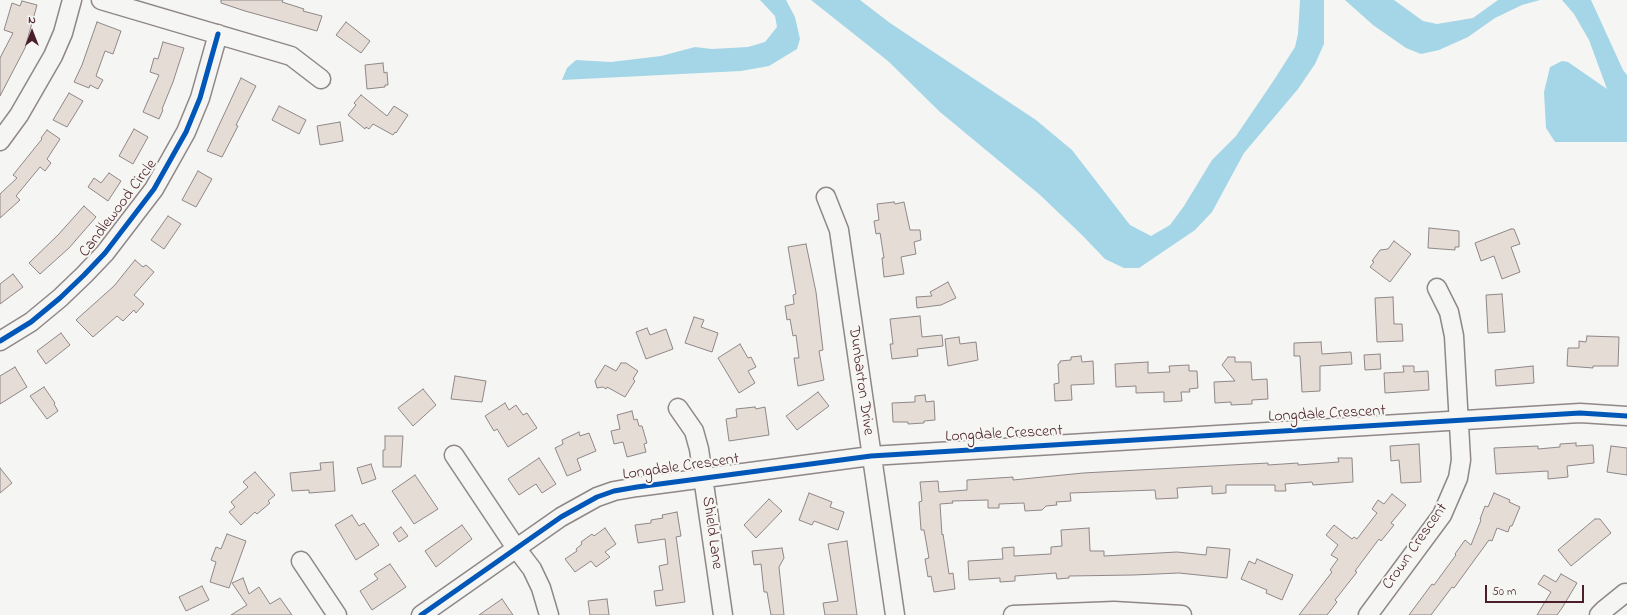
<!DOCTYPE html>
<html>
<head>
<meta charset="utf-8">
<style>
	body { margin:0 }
	#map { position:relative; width:1627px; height:615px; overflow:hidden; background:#f5f5f3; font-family:"Indie Flower",sans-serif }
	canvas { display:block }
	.north { position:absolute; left:12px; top:12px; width:40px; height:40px; -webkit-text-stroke:3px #f6f6f2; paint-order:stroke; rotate:0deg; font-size:11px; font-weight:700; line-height:16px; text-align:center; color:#4a1f2b }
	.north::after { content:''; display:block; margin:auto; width:14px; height:18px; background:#4a1f2b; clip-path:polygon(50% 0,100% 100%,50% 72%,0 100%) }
	.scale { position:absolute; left:1485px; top:585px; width:99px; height:18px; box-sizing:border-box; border:2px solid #4a1f2b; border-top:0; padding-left:5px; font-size:12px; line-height:14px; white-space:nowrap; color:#4a1f2b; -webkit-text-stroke:3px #f6f6f2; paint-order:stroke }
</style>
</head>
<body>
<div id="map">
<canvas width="1627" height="615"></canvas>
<div class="north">N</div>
<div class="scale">50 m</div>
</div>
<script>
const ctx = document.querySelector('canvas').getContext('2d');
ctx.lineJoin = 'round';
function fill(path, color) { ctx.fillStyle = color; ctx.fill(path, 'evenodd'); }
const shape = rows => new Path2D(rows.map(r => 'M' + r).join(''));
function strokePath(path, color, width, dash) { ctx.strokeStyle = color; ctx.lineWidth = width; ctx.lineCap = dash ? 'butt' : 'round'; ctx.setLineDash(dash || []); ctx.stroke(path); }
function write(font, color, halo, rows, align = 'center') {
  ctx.font = font + ' "Indie Flower",sans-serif'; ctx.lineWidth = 4; ctx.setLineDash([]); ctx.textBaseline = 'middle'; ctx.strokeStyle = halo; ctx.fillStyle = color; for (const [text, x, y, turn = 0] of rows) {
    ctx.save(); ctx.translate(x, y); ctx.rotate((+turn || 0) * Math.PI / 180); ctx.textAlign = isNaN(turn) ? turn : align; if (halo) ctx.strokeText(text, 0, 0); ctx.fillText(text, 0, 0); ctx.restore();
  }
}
fill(shape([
	[760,0,786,0,795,17,800,39,797,49,769,66,741,71,562,80,567,68,576,60,611,62,661,56,695,47,712,49,748,47,765,42,777,27,775,16],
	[811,0,860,0,890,23,1036,120,1072,150,1130,225,1151,236,1170,225,1184,206,1212,160,1236,136,1274,80,1295,47,1298,34,1300,0,1324,0,1324,44,1315,64,1298,89,1244,153,1212,212,1195,230,1139,268,1124,268,1105,259,1082,235,1039,194,940,112,888,61],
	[1345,0,1394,0,1423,21,1437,24,1473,18,1498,0,1540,0,1522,5,1495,18,1468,37,1439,50,1421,54,1406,48,1373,25],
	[1562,0,1591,0,1623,70,1627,75,1627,142,1555,142,1546,128,1544,92,1550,67,1562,61,1568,62,1607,89,1589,40,1574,14]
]), '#a4d6e7');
const building = shape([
	[221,0,283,0,282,2,304,9,303,11,322,16,317,31,245,11,221,3,221,0],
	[22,1,37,5,25,48,0,96,0,58,13,33,4,30,12,3,20,6,22,1],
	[97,22,121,31,113,54,105,51,96,76,103,80,98,89,90,85,89,88,74,82,82,65,97,22],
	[346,22,370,41,361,53,336,35,346,22],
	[163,42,184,48,173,82,162,109,163,110,159,119,143,112,159,75,150,72,154,58,158,59,163,42],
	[383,63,384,73,387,72,388,85,385,85,385,87,367,89,365,65,383,63],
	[241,78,256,86,236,125,238,126,222,157,207,151,241,78],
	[69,93,83,101,67,127,53,120,69,93],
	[361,95,387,116,394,106,408,115,396,133,395,132,393,135,373,124,369,129,366,127,365,129,348,115,356,105,354,103,361,95],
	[279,106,306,120,299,134,272,120,279,106],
	[340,122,343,141,320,145,317,126,340,122],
	[134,129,148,137,133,164,119,156,134,129],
	[47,130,60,139,47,159,51,163,45,171,40,167,16,196,20,200,0,218,0,194,17,178,13,175,42,139,41,138,47,130],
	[198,171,212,179,196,207,182,200,198,171],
	[109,173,121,181,108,201,88,187,94,178,101,183,109,173],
	[894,202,895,204,904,202,910,230,920,230,921,240,914,242,916,254,901,257,904,274,884,277,882,258,884,258,880,233,876,234,874,221,879,220,877,204,894,202],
	[84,206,96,217,69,248,40,274,29,263,58,235,84,206],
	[168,216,181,224,164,249,151,240,168,216],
	[1429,228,1459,231,1459,247,1455,247,1455,250,1428,248,1429,228],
	[1511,229,1514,229,1520,244,1511,247,1520,272,1502,279,1494,256,1481,261,1475,243,1511,229],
	[1394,241,1411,254,1390,282,1370,267,1374,262,1372,261,1380,250,1388,249,1394,241],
	[806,244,816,292,823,350,819,351,824,380,798,386,794,358,799,358,796,335,793,336,790,319,787,320,785,306,794,304,793,295,796,294,788,247,806,244],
	[135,260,143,267,146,265,154,272,134,295,144,304,136,313,134,310,123,321,117,316,93,337,76,320,114,286,135,260],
	[13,274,23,287,0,304,0,284,13,274],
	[948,282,956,298,941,305,917,308,916,297,932,296,930,292,948,282],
	[1502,294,1505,332,1488,333,1486,295,1502,294],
	[1393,297,1394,324,1402,324,1403,341,1377,342,1375,298,1393,297],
	[920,316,922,337,942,335,943,346,917,349,918,356,892,359,890,344,893,344,890,319,920,316],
	[694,317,704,320,701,327,718,333,712,352,685,343,694,317],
	[647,328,650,335,666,329,673,349,646,359,636,332,647,328],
	[61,333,70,345,46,364,37,351,61,333],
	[1587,336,1619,337,1618,366,1593,366,1593,368,1567,366,1568,348,1579,348,1579,341,1586,342,1587,336],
	[959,337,960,344,976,342,978,360,948,366,945,339,959,337],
	[1321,342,1322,354,1351,352,1352,364,1320,366,1320,391,1302,392,1300,356,1294,356,1294,343,1321,342],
	[740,344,748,358,751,357,756,367,748,371,755,383,739,393,718,358,740,344],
	[1380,354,1381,369,1365,370,1364,355,1380,354],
	[1081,356,1082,362,1093,361,1094,384,1071,385,1072,400,1055,401,1054,384,1059,383,1058,364,1060,363,1060,361,1071,360,1071,357,1081,356],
	[1228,357,1235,357,1235,362,1251,362,1252,380,1267,379,1268,399,1252,400,1252,404,1231,405,1231,402,1215,403,1214,382,1235,381,1222,365,1228,357],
	[1148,362,1148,373,1170,372,1169,366,1189,365,1189,371,1197,371,1198,388,1189,389,1190,392,1181,392,1182,401,1164,402,1164,392,1136,393,1136,386,1116,387,1115,364,1148,362],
	[621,363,626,363,638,371,633,379,635,381,625,397,607,387,606,389,603,387,597,388,595,381,605,365,616,371,621,363],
	[1403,366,1414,366,1414,372,1428,371,1429,390,1385,393,1384,373,1404,372,1403,366],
	[1533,366,1534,383,1496,386,1495,370,1533,366],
	[15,367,27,387,0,404,0,376,15,367],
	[455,376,486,381,482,402,451,399,455,376],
	[44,387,55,403,54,404,58,411,47,419,30,396,44,387],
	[423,389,436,405,413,426,398,408,423,389],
	[818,392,829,406,797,430,786,416,818,392],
	[925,395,926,402,934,401,935,420,924,421,924,423,908,424,908,422,893,422,892,403,915,402,915,396,925,395],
	[505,403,509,410,516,405,523,415,527,413,537,428,508,447,497,429,494,431,485,416,505,403],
	[755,407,756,409,765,407,769,435,729,441,726,419,737,417,736,409,755,407],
	[632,411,634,420,637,419,639,426,642,426,647,443,644,444,646,452,627,457,623,442,614,444,611,431,620,429,617,415,632,411],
	[579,432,580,436,589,433,596,451,577,459,581,470,567,476,555,448,563,444,562,440,579,432],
	[385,436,403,436,401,467,383,467,383,450,385,450,385,436],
	[1576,443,1576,446,1593,445,1594,463,1567,466,1568,477,1548,479,1548,471,1496,474,1494,448,1538,446,1538,449,1560,447,1560,444,1576,443],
	[1419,444,1421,482,1401,483,1399,460,1391,461,1390,446,1419,444],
	[1611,446,1627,448,1627,475,1607,472,1611,446],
	[539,458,556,484,542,493,536,484,519,495,508,479,539,458],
	[1338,458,1352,458,1353,482,1313,485,1312,482,1285,484,1286,491,1275,491,1275,485,1226,485,1226,493,1212,494,1212,486,1177,488,1178,498,1156,499,1155,490,1070,493,1071,501,1056,502,1057,505,1046,506,1042,510,1025,511,1024,503,999,504,999,508,988,508,988,500,952,501,953,503,940,504,942,535,943,534,949,574,953,573,955,589,934,592,931,576,928,577,925,559,929,558,924,530,921,530,919,502,922,501,920,482,938,481,939,492,967,490,967,480,1013,477,1013,480,1083,473,1268,463,1268,465,1298,463,1298,465,1339,462,1338,458],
	[333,462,335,491,309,493,309,490,292,491,290,473,321,470,320,463,333,462],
	[371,464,376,479,362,484,357,468,371,464],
	[0,468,12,483,0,493,0,468],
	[255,472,275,495,268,501,270,503,257,514,255,512,241,525,229,512,235,507,231,502,248,487,243,482,255,472],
	[415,475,438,509,414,524,392,491,415,475],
	[809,493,832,502,830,507,844,512,838,530,814,521,812,525,799,520,809,493],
	[1494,493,1510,500,1509,502,1520,507,1512,526,1510,526,1508,532,1497,528,1492,541,1489,540,1454,588,1452,587,1431,615,1409,615,1432,584,1434,585,1456,555,1455,554,1465,540,1471,545,1481,520,1480,519,1485,506,1488,507,1494,493],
	[1392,494,1406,505,1391,523,1394,525,1381,541,1379,539,1355,571,1357,572,1335,600,1337,602,1327,615,1299,615,1332,572,1330,570,1338,559,1331,555,1338,545,1326,535,1334,525,1352,539,1354,537,1357,539,1377,513,1372,509,1378,500,1384,504,1392,494],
	[769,499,782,511,756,538,744,525,769,499],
	[677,512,681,536,676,537,677,543,685,602,656,606,654,591,663,590,659,566,668,564,665,539,638,543,635,525,651,523,651,520,663,518,662,515,677,512],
	[352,515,359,526,364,523,379,545,356,560,335,525,352,515],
	[1595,519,1600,519,1611,533,1571,566,1558,550,1595,519],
	[462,525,472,539,436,567,425,551,462,525],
	[401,527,408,536,399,542,393,533,401,527],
	[605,528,616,544,605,552,610,557,596,567,591,561,575,572,565,559,577,551,576,549,582,544,581,542,592,534,594,536,605,528],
	[1089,528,1090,551,1104,551,1104,556,1177,552,1206,555,1207,547,1230,549,1227,578,1179,573,1134,575,1069,576,1069,578,1057,579,1056,573,1015,576,1015,581,1000,582,1000,578,969,580,968,561,1003,559,1002,548,1014,547,1014,556,1051,554,1051,547,1062,546,1061,530,1089,528],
	[227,534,246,541,229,588,210,582,216,562,211,560,216,547,221,549,227,534],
	[847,541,857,615,825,615,823,603,838,601,828,544,847,541],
	[782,548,784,558,779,567,784,615,771,615,767,592,764,592,761,564,754,565,752,551,782,548],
	[1257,559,1293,575,1282,600,1266,593,1267,590,1241,579,1249,561,1255,564,1257,559],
	[390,564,406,587,372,610,360,591,378,579,374,574,390,564],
	[1561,574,1577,583,1562,608,1557,615,1537,615,1551,592,1538,584,1544,575,1556,582,1561,574],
	[243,578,249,594,259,587,270,604,280,598,292,615,231,615,247,605,232,583,243,578],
	[202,586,209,600,186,611,179,597,202,586],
	[502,599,513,615,479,615,502,599],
	[607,599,609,615,590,615,588,601,607,599]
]);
fill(building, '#e5dcd5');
strokePath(building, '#8f8788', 1);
const minor = shape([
	[101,0,291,56,321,79],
	[0,141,19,115,53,56,63,33,72,0],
	[826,197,839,230,895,615],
	[0,341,31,322,60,298,84,275,105,253,154,189,186,132,200,98,218,34],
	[678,408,694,431,699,449,723,615],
	[454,455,516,548,532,569,541,588,549,615],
	[301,561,337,615],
	[421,615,561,517,597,497,614,491,637,487,871,456,1580,413,1627,416],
	[1013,615,1114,611,1182,615],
	[1368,615,1442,515,1458,478,1461,460,1454,336,1449,312,1437,288],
	[1599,615,1604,610,1625,593]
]);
strokePath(minor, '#8f8788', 21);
strokePath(minor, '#f5f5f3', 18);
strokePath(shape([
	[0,341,31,322,60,298,84,275,105,253,154,189,186,132,200,98,218,34],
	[421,615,561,517,597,497,614,491,637,487,871,456,1580,413,1627,416]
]), '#0057b8', 5);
write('16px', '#4a1f2b', '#f6f6f2', [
	["Candlewood Circle",119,209,-53],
	["Dunbarton Drive",860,381,82],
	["Longdale Crescent",1327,415,-3],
	["Longdale Crescent",1004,435,-3],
	["Longdale Crescent",681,468,-8],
	["Shield Lane",711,533,82],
	["Crown Crescent",1416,547,-55]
]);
</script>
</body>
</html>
